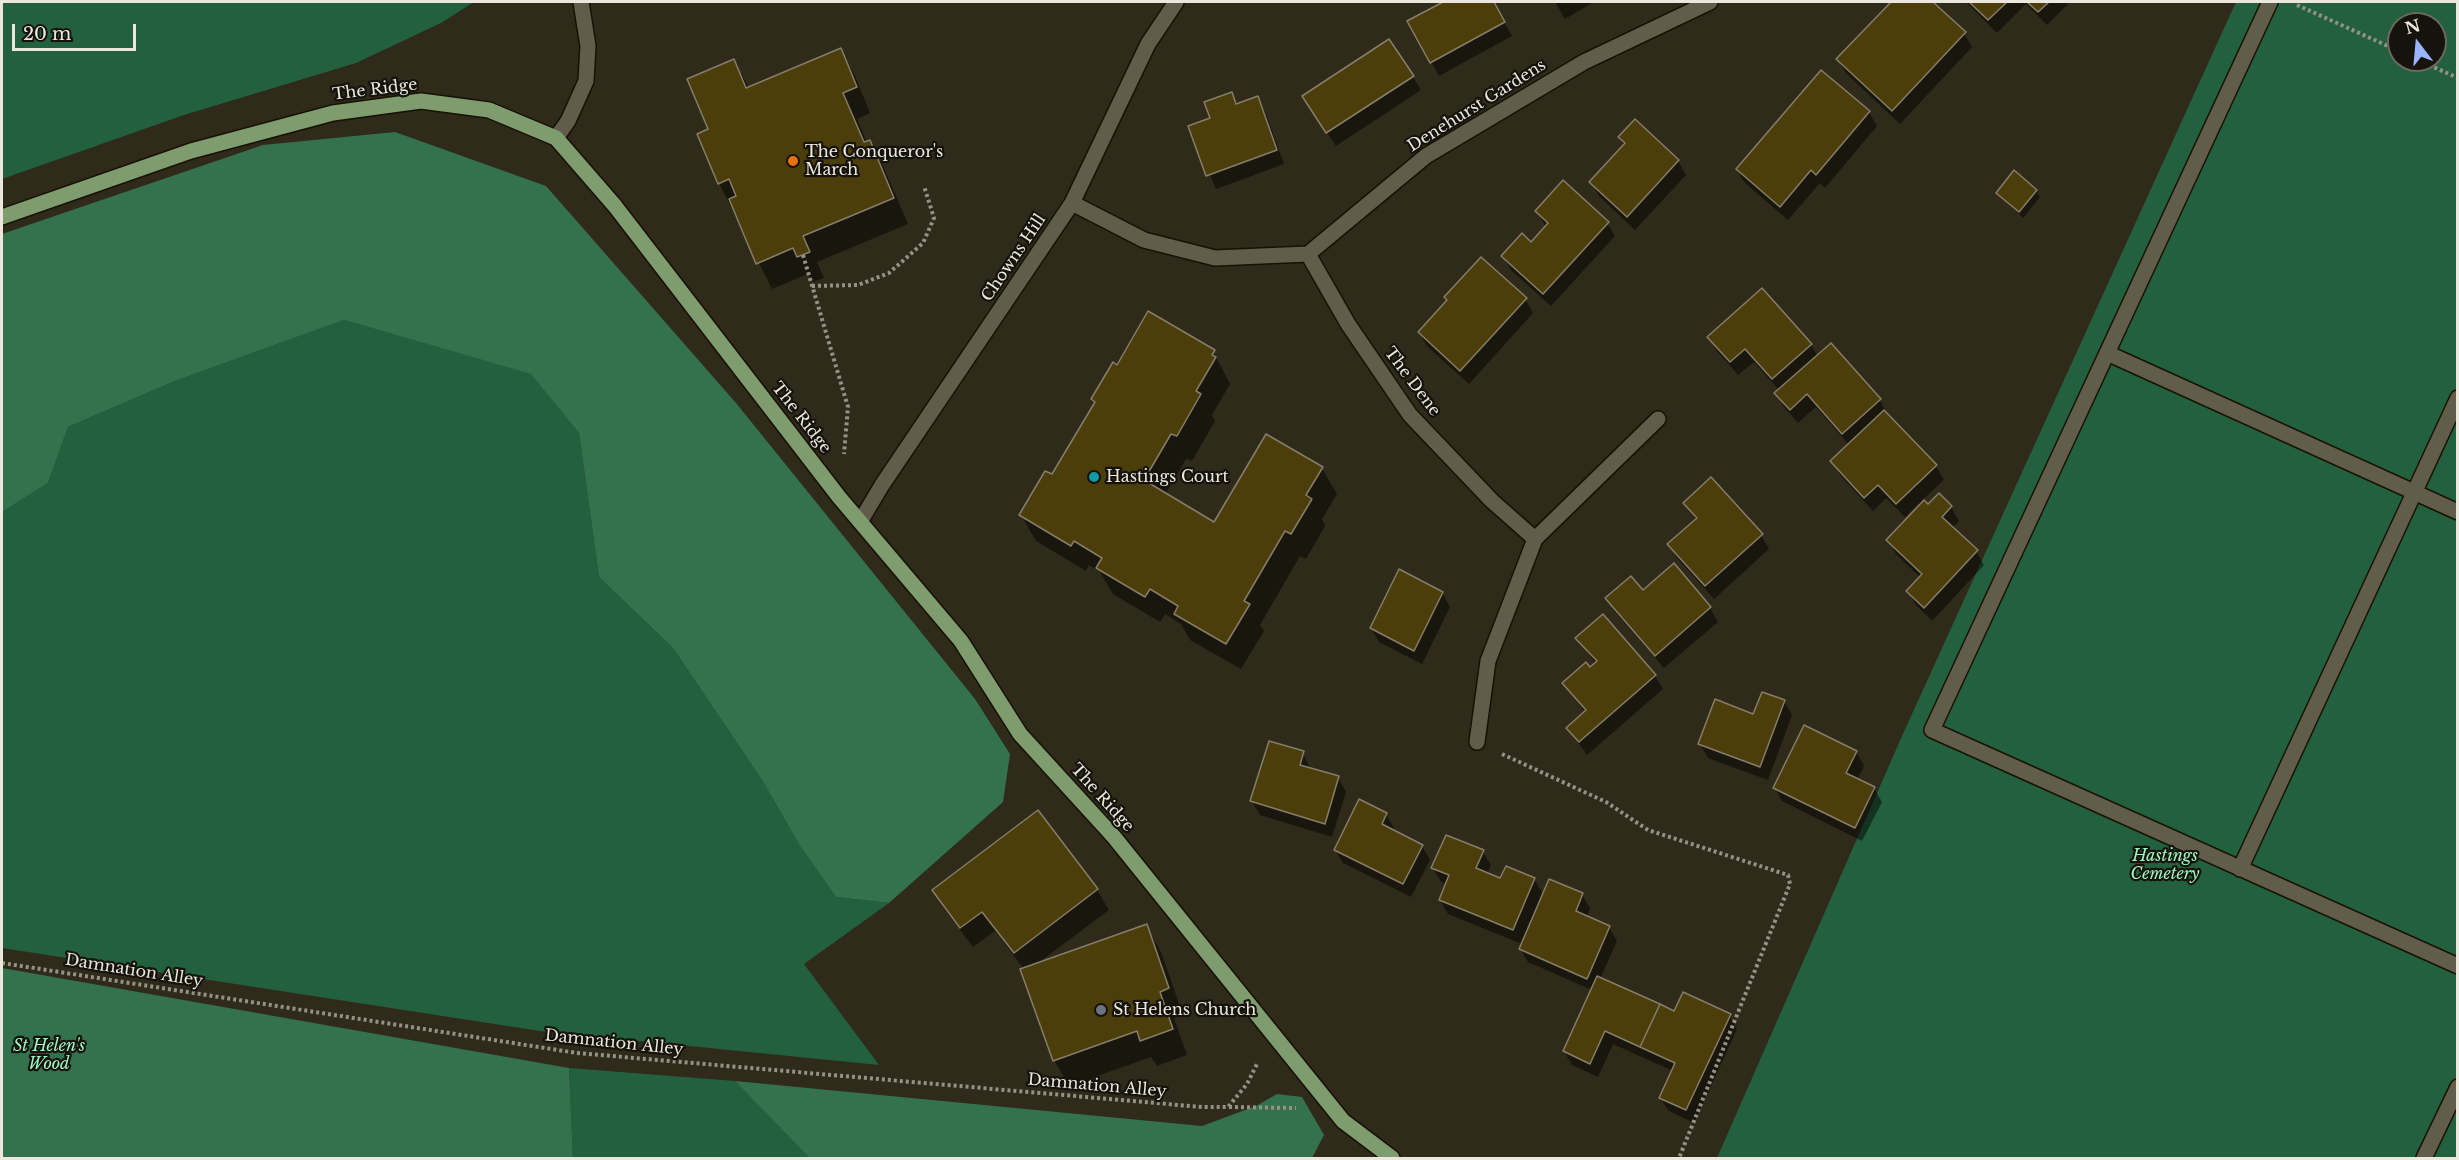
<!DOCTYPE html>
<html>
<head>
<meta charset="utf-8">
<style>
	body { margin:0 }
	#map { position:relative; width:2459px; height:1160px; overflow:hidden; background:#2f2a1a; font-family:"Libre Baskerville",serif }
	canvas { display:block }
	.frame { position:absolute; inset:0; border:3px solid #ebe7dd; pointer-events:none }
	.north { position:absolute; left:2387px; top:12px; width:60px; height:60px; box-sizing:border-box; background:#15130c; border:2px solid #6b6860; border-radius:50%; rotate:344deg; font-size:16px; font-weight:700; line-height:24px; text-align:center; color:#ebe7dd }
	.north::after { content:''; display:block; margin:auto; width:21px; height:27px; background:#98b5fd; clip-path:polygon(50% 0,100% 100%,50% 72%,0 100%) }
	.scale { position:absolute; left:12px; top:24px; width:124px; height:27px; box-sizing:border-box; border:3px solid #ebe7dd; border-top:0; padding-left:8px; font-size:18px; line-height:21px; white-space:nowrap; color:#ebe7dd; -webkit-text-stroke:4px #15130c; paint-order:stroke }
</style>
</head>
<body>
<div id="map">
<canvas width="2459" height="1160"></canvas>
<div class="frame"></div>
<div class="north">N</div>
<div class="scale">20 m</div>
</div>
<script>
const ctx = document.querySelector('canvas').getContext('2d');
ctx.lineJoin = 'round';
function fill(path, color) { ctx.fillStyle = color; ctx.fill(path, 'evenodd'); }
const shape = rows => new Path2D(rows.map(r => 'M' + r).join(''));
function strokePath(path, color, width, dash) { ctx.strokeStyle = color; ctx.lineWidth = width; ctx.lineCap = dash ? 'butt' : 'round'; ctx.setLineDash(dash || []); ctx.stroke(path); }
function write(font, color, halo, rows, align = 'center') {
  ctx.font = font + ' "Libre Baskerville",serif'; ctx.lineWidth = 4.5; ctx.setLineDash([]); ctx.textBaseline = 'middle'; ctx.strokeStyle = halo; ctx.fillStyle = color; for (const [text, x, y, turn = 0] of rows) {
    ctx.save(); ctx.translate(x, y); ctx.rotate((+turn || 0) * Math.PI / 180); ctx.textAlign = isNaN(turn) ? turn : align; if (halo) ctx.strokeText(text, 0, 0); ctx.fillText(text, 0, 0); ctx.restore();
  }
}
fill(shape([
	[2,2,474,2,441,23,356,63,184,115,2,179],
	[2236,2,2457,2,2457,1158,1717,1158,1902,736],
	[2399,24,2435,24,2435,60,2399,60],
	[344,320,532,374,579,433,599,577,673,648,762,780,800,846,836,897,889,903,804,964,879,1065,540,1031,2,948,2,512,48,483,68,427,175,381],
	[569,1068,735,1081,811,1157,573,1158]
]), '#23613e');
fill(shape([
	[395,132,546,186,736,403,975,699,1010,754,1003,802,889,903,836,897,800,846,762,780,673,648,599,577,579,433,531,374,344,320,175,381,68,427,48,483,2,512,2,234,263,145],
	[2,968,569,1068,573,1158,2,1158],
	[735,1081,1202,1126,1256,1106,1277,1094,1302,1097,1324,1135,1312,1158,810,1158]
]), '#34724d');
fill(shape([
	[1446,2,1493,2,1512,36,1439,76,1409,22],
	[1555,2,1594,2,1565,19],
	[1893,2,1930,2,1964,33,1972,47,1900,124,1846,73,1838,60],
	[1966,2,2070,2,2047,25,2026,4,1997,33],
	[840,50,855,76,870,113,857,119,867,143,869,142,884,168,908,224,817,262,824,278,813,282,808,274,772,289,719,183,710,130,734,61,749,88],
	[1821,72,1869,112,1877,126,1825,188,1820,183,1788,220,1745,183,1737,170],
	[1413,77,1421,90,1336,146,1312,110],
	[1231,93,1238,105,1257,97,1265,111,1284,164,1216,189,1190,127,1212,119],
	[1635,122,1678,161,1686,175,1635,230,1599,196,1591,182,1624,146,1620,137],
	[2036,191,2040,197,2023,218,1998,193],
	[1537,211,1607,223,1615,236,1551,306,1511,270,1503,256,1531,244,1546,227],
	[1525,299,1533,313,1469,384,1427,346,1419,332],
	[1709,337,1811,345,1818,357,1880,400,1887,414,1936,466,1944,480,1922,500,1928,506,1951,507,1959,521,1952,528,1976,551,1984,565,1932,621,1916,605,1908,591,1921,578,1896,554,1888,540,1920,506,1918,504,1905,517,1886,498,1873,511,1840,475,1832,462,1849,445,1816,407,1798,423,1784,407,1776,393,1779,390,1754,362,1738,375,1717,351],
	[1213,351,1230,384,1212,415,1215,421,1192,461,1186,459,1165,495,1215,524,1322,468,1337,494,1322,519,1325,526,1306,559,1300,556,1260,625,1264,631,1241,669,1190,640,1181,624,1165,614,1160,622,1113,594,1100,572,1089,565,1086,571,1036,541,1021,515,1053,476,1095,404,1092,399,1118,367],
	[1685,503,1761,535,1769,549,1714,599,1677,558,1669,544,1696,520],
	[1674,566,1710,608,1718,622,1664,668,1615,612,1607,599,1643,592],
	[1442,593,1450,607,1422,664,1379,642,1371,628],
	[1577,638,1655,676,1663,689,1587,755,1568,728,1585,712,1564,683,1596,664],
	[1784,701,1792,715,1768,780,1708,758,1700,744],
	[1856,752,1864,766,1857,780,1874,788,1882,802,1862,841,1782,801,1774,787],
	[1303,753,1310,769,1338,778,1346,792,1332,837,1260,815,1252,801],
	[1038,812,1097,890,1109,910,1038,963,1146,926,1161,952,1183,1015,1174,1018,1187,1055,1157,1066,1151,1057,1069,1086,1054,1060,1024,969,995,931,973,947,946,911,934,891],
	[1386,815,1394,828,1393,831,1422,846,1430,860,1411,897,1343,863,1335,850],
	[1483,852,1491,865,1487,874,1501,880,1534,879,1544,896,1550,881,1582,895,1590,908,1587,918,1609,927,1617,941,1600,979,1675,1013,1729,1015,1737,1029,1694,1123,1669,1111,1660,1098,1673,1071,1613,1044,1598,1077,1572,1065,1564,1051,1592,990,1528,962,1520,948,1522,944,1448,914,1440,900,1447,884,1441,882,1433,868]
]), '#0007');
const building = shape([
	[1443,2,1494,2,1505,22,1430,63,1407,21,1443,2],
	[1891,2,1933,2,1966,32,1892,111,1836,59,1891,2],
	[1969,2,2007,2,1988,20,1969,2],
	[2027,2,2049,2,2038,12,2027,2],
	[1389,39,1414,76,1326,133,1302,96,1389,39],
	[841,48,857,87,843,93,864,142,870,140,894,198,803,236,810,252,797,257,793,248,756,264,729,199,736,196,729,179,718,184,697,134,708,129,687,79,734,59,746,88,841,48],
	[1821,70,1870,111,1816,175,1811,170,1780,207,1736,169,1821,70],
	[1232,92,1236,104,1258,96,1277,150,1206,176,1188,126,1210,118,1204,102,1232,92],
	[1635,119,1679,160,1627,217,1589,182,1625,143,1618,137,1635,119],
	[2014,170,2037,190,2019,212,1996,193,2014,170],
	[1563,180,1609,222,1543,294,1501,256,1522,233,1531,242,1548,223,1535,211,1563,180],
	[1481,257,1527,298,1460,371,1418,332,1447,300,1444,297,1481,257],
	[1762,288,1812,344,1772,379,1745,349,1730,362,1707,337,1762,288],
	[1148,311,1215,350,1212,355,1216,357,1196,391,1201,394,1177,436,1171,434,1144,480,1214,522,1266,434,1323,467,1306,495,1312,499,1291,534,1285,531,1244,601,1250,604,1226,644,1174,614,1178,606,1150,589,1145,597,1096,568,1102,558,1074,541,1071,546,1019,515,1045,471,1052,474,1095,402,1091,399,1113,362,1117,365,1148,311],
	[1831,343,1881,399,1842,434,1807,394,1790,410,1774,393,1831,343],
	[1884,410,1937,465,1896,504,1878,485,1864,498,1830,461,1884,410],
	[1711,477,1763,534,1705,586,1667,544,1697,518,1683,503,1711,477],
	[1939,493,1952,506,1942,517,1978,550,1924,608,1906,591,1922,574,1886,540,1924,500,1928,504,1939,493],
	[1674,563,1711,607,1655,656,1605,598,1631,576,1643,590,1674,563],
	[1399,569,1443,592,1414,651,1370,628,1399,569],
	[1603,614,1656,675,1579,742,1566,728,1586,710,1562,683,1586,662,1590,667,1597,661,1575,638,1603,614],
	[1762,692,1785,700,1760,767,1698,744,1715,699,1753,714,1762,692],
	[1804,725,1857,751,1846,773,1875,787,1855,828,1773,788,1804,725],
	[1269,741,1304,751,1300,765,1339,776,1325,824,1250,801,1269,741],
	[1359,799,1387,813,1382,824,1423,845,1403,884,1334,850,1359,799],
	[1038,810,1098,889,1014,953,982,912,960,928,932,890,1038,810],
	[1446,835,1484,850,1476,868,1500,878,1506,866,1535,878,1513,930,1439,900,1449,875,1431,868,1446,835],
	[1549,879,1583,893,1576,911,1610,926,1587,979,1519,949,1549,879],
	[1147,924,1169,988,1160,992,1173,1029,1140,1041,1137,1031,1053,1061,1020,969,1147,924],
	[1597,976,1660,1004,1640,1047,1605,1031,1590,1064,1563,1051,1597,976],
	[1683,992,1731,1014,1686,1110,1659,1098,1675,1063,1640,1047,1660,1004,1674,1011,1683,992]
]);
fill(building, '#4c3e0a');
strokePath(building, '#847e6b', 1.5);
const minor = shape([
	[2270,2,1932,730,2458,966],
	[556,138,568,121,586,81,588,46,581,2],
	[1072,203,1144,240,1215,258,1308,254,1426,156,1584,62,1710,2],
	[1308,254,1348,324,1410,415,1492,501,1535,539],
	[2107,353,2458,512],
	[860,522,882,485,1072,203,1148,44,1176,2],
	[1477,742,1488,661,1535,539,1658,419],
	[2240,869,2458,398],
	[2424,1158,2458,1087]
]);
const major = shape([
	[2,217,191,151,333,113,421,101,489,110,556,138,615,206,839,497,961,641,1020,734,1114,837,1343,1121,1392,1158]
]);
strokePath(minor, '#171204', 18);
strokePath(major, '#171204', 18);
strokePath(shape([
	[2297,5,2399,51],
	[2418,60,2458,78],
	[803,255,848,407,844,454],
	[812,286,858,285,889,273,923,243,934,218,924,186],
	[1502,754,1606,802,1648,830,1788,875,1790,884,1679,1158],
	[2,963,577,1053,1202,1107,1228,1107,1247,1084,1258,1062],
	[1229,1107,1296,1108]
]), '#969185', 4, [3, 3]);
strokePath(minor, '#625c4a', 15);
strokePath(major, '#7f9c6f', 15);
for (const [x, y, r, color] of [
	[793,161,6,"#e8710a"],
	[1094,477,6,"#0f9aa8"],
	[1101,1010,6,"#6b7280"]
]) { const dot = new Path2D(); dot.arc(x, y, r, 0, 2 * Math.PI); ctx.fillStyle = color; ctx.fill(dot); strokePath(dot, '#15130c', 2); }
write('16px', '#ebe7dd', '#15130c', [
	["The Ridge",375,90,-7],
	["Denehurst Gardens",1477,106,-32],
	["Chowns Hill",1014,258,-56],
	["The Dene",1412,382,53],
	["The Ridge",801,418,52],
	["The Ridge",1102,798,48],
	["Damnation Alley",134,971,9],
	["Damnation Alley",614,1043,6],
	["Damnation Alley",1097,1086,5]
]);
write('16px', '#ebe7dd', '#15130c', [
	["The Conqueror's",805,152],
	["March",805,170],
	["Hastings Court",1106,477],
	["St Helens Church",1113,1010]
], 'left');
write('italic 16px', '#9ef8bf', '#15130c', [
	["Hastings",2165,856],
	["Cemetery",2165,874],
	["St Helen's",49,1046],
	["Wood",49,1064]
]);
</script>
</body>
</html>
